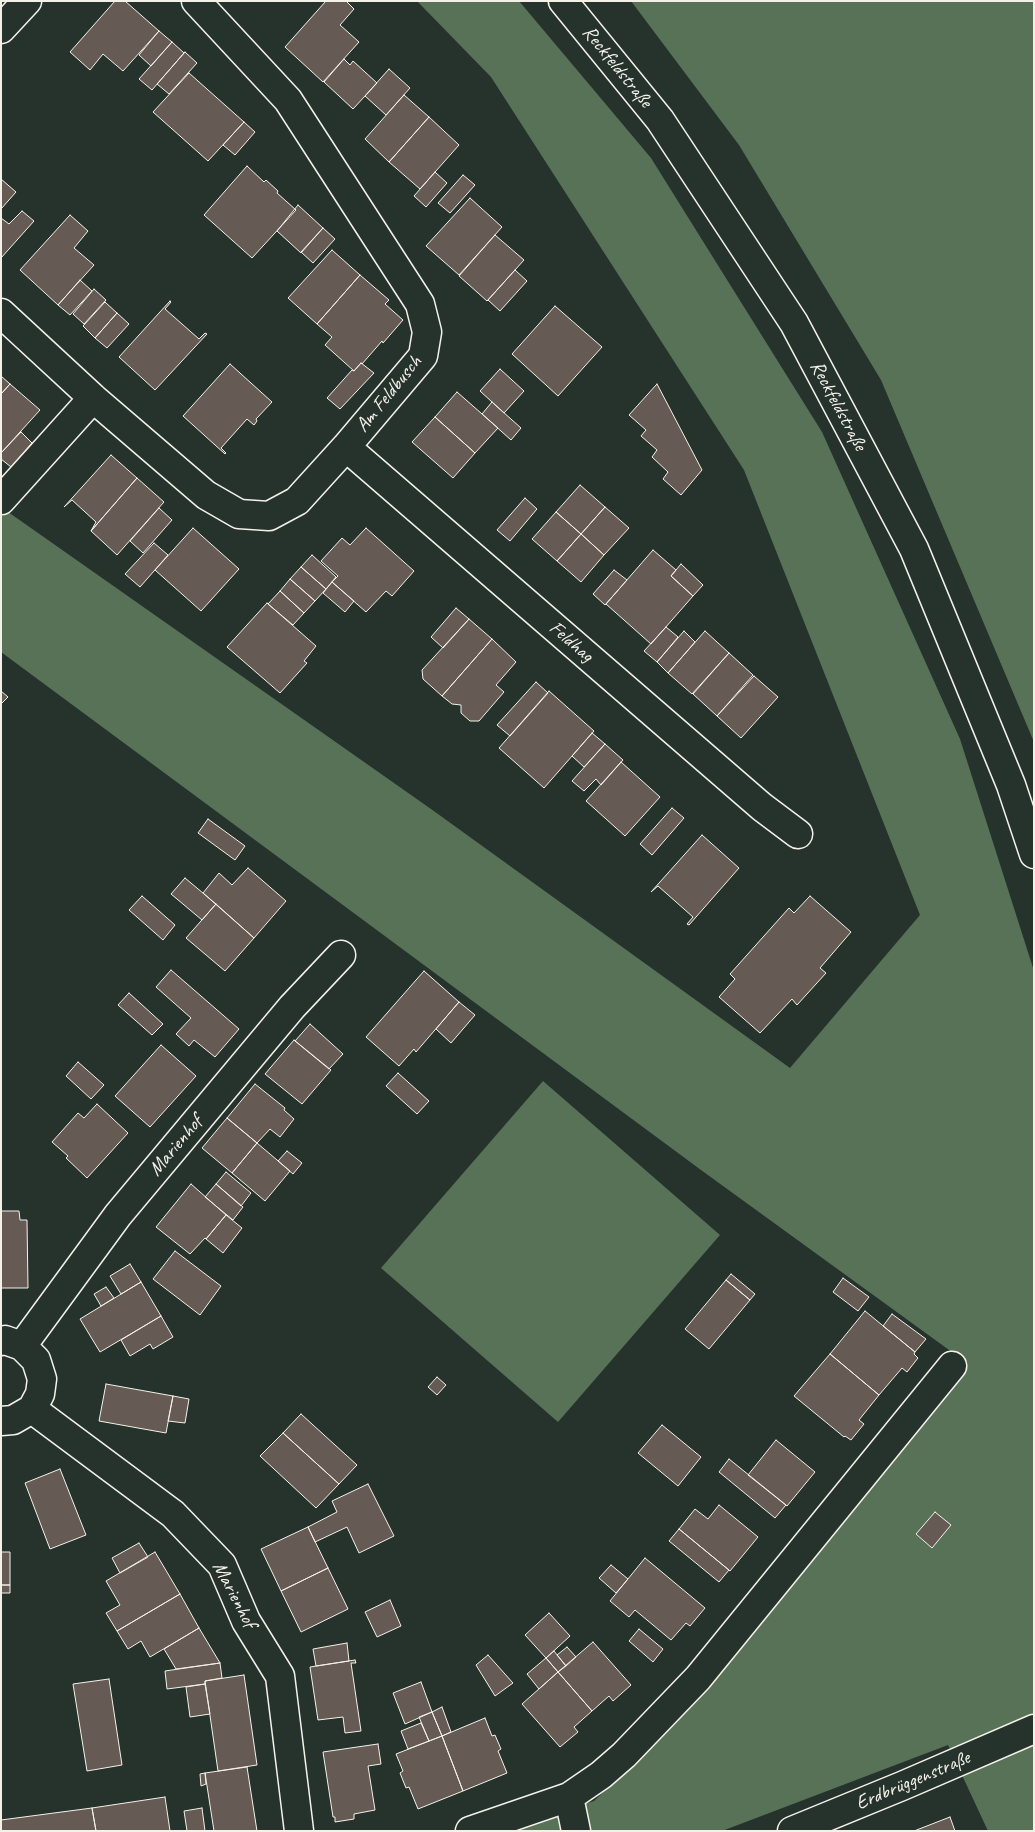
<!DOCTYPE html>
<html>
<head>
<meta charset="utf-8">
<style>
	body { margin:0 }
	#map { position:relative; width:1035px; height:1832px; overflow:hidden; background:#26332d; font-family:Caveat,sans-serif }
	canvas { display:block }
	.frame { position:absolute; inset:0; border:2px solid #f4f1e8; pointer-events:none }
</style>
</head>
<body>
<div id="map">
<canvas width="1035" height="1832"></canvas>
<div class="frame"></div>
</div>
<script>
const ctx = document.querySelector('canvas').getContext('2d');
ctx.lineJoin = 'round';
function fill(path, color) { ctx.fillStyle = color; ctx.fill(path, 'evenodd'); }
const shape = rows => new Path2D(rows.map(r => 'M' + r).join(''));
function strokePath(path, color, width, dash) { ctx.strokeStyle = color; ctx.lineWidth = width; ctx.lineCap = dash ? 'butt' : 'round'; ctx.setLineDash(dash || []); ctx.stroke(path); }
function write(font, color, halo, rows, align = 'center') {
  ctx.font = font + ' Caveat,sans-serif'; ctx.lineWidth = 4; ctx.setLineDash([]); ctx.textBaseline = 'middle'; ctx.strokeStyle = halo; ctx.fillStyle = color; for (const [text, x, y, turn = 0] of rows) {
    ctx.save(); ctx.translate(x, y); ctx.rotate((+turn || 0) * Math.PI / 180); ctx.textAlign = isNaN(turn) ? turn : align; if (halo) ctx.strokeText(text, 0, 0); ctx.fillText(text, 0, 0); ctx.restore();
  }
}
fill(shape([
	[417,1,519,1,651,158,822,432,960,739,1034,971,1034,1831,988,1831,948,1745,722,1831,508,1831,594,1801,644,1752,967,1363,701,1170,1,652,1,507,431,809,790,1068,920,915,744,470,491,77],
	[631,1,1034,1,1034,742,881,380,739,145],
	[543,1081,720,1235,558,1422,381,1268]
]), '#587258');
const building = shape([
	[115,1,125,1,159,31,123,71,103,54,90,70,70,52,115,1],
	[326,1,346,1,354,9,340,25,359,42,323,82,285,47,326,1],
	[159,31,172,42,151,66,139,55,159,31],
	[172,42,184,53,152,90,139,79,172,42],
	[185,52,197,63,169,94,157,84,185,52],
	[344,59,350,65,353,61,377,83,353,109,324,82,344,59],
	[389,69,410,88,386,115,365,96,389,69],
	[189,73,244,122,208,161,153,112,189,73],
	[404,95,429,117,389,162,365,139,404,95],
	[429,117,459,145,420,189,389,162,429,117],
	[244,122,255,132,235,155,223,145,244,122],
	[247,166,264,182,266,180,278,191,277,193,296,210,252,258,204,215,247,166],
	[435,172,447,183,426,207,414,196,435,172],
	[463,175,475,185,450,213,438,203,463,175],
	[1,179,16,192,1,209,1,179],
	[470,198,502,227,459,275,426,246,470,198],
	[298,205,323,228,301,253,277,231,298,205],
	[22,211,34,221,1,258,1,218,9,224,22,211],
	[70,215,88,231,74,248,94,265,58,305,20,270,70,215],
	[323,228,335,239,313,263,301,252,323,228],
	[495,235,524,260,487,301,459,276,495,235],
	[332,250,360,275,317,324,288,298,332,250],
	[515,270,527,281,500,311,488,300,515,270],
	[360,275,389,300,385,304,403,320,383,343,382,341,362,364,361,363,354,371,325,345,332,337,317,324,360,275],
	[80,280,92,291,70,315,58,305,80,280],
	[94,289,106,300,84,324,73,314,94,289],
	[170,301,171,302,165,309,199,339,205,333,207,334,155,390,119,357,170,301],
	[105,302,117,313,95,338,83,326,105,302],
	[555,306,602,347,558,396,512,354,555,306],
	[117,313,129,324,107,348,95,338,117,313],
	[361,363,374,373,340,409,327,398,352,370,354,371,361,363],
	[230,364,272,402,256,419,257,421,254,425,247,419,221,448,226,453,225,454,183,416,230,364],
	[500,369,524,391,504,413,480,391,500,369],
	[1,376,10,384,1,394,1,376],
	[10,384,40,410,1,453,1,394,10,384],
	[657,384,702,470,681,495,663,479,668,472,652,457,657,450,641,436,646,430,629,415,657,384],
	[457,392,498,428,475,453,435,417,457,392],
	[492,402,521,428,511,440,482,414,492,402],
	[435,417,475,453,453,478,412,442,435,417],
	[21,432,32,443,11,467,1,459,1,453,21,432],
	[111,455,137,478,91,531,96,522,72,500,64,507,111,455],
	[137,478,164,502,117,555,91,531,137,478],
	[580,485,605,507,581,534,556,512,580,485],
	[525,498,537,509,510,541,497,530,525,498],
	[605,507,629,528,604,555,581,534,605,507],
	[159,508,172,520,143,553,130,541,159,508],
	[556,512,581,534,557,561,532,539,556,512],
	[193,528,239,569,201,611,155,570,193,528],
	[366,528,414,571,392,596,386,591,366,612,332,582,338,576,321,561,342,538,350,545,366,528],
	[581,534,604,555,581,582,557,561,581,534],
	[154,543,168,555,140,587,125,574,154,543],
	[653,550,676,570,671,576,693,596,651,644,606,604,653,550],
	[312,555,336,577,326,589,301,567,312,555],
	[681,564,703,585,693,596,671,576,681,564],
	[301,567,326,589,315,601,290,579,301,567],
	[614,570,627,580,605,605,593,594,614,570],
	[290,579,315,601,304,613,280,591,290,579],
	[332,582,354,601,345,612,323,593,332,582],
	[280,591,304,613,293,625,268,604,280,591],
	[267,603,316,646,304,661,307,663,280,693,227,647,267,603],
	[456,608,469,619,443,648,431,637,456,608],
	[469,619,492,639,442,696,423,679,422,670,469,619],
	[666,627,678,637,657,662,644,651,666,627],
	[684,631,695,642,668,673,657,662,684,631],
	[705,631,729,653,692,694,668,673,705,631],
	[492,639,516,662,496,685,504,692,479,721,470,721,461,713,461,705,452,704,442,696,492,639],
	[729,653,753,675,717,716,693,694,729,653],
	[754,676,778,697,741,738,717,716,754,676],
	[536,682,548,693,510,736,497,725,536,682],
	[1,691,8,697,1,704,1,691],
	[549,691,594,731,544,788,499,748,549,691],
	[592,733,605,744,584,767,572,756,592,733],
	[605,744,623,760,601,785,596,779,584,791,572,781,605,744],
	[621,762,660,797,625,836,586,801,621,762],
	[672,808,684,818,652,855,640,844,672,808],
	[208,819,245,846,235,860,198,833,208,819],
	[702,835,739,868,689,925,687,924,693,917,658,886,651,892,702,835],
	[248,868,286,901,254,938,203,893,219,873,232,885,248,868],
	[185,878,216,904,202,920,171,894,185,878],
	[142,896,175,925,163,940,129,910,142,896],
	[810,896,851,932,820,968,826,973,797,1005,792,999,760,1033,719,997,735,979,730,974,789,908,794,913,810,896],
	[216,904,254,938,225,971,186,938,216,904],
	[171,970,239,1029,215,1057,194,1040,189,1046,176,1034,191,1018,156,987,171,970],
	[424,971,459,1002,416,1052,414,1049,399,1066,366,1037,424,971],
	[129,993,163,1024,152,1035,118,1005,129,993],
	[459,1002,475,1015,451,1043,436,1029,459,1002],
	[310,1024,343,1054,329,1069,295,1041,310,1024],
	[294,1040,331,1070,302,1104,265,1074,294,1040],
	[161,1045,196,1076,150,1127,115,1096,161,1045],
	[78,1062,104,1085,91,1099,66,1076,78,1062],
	[398,1073,429,1101,417,1114,386,1086,398,1073],
	[255,1084,285,1108,284,1110,294,1119,280,1137,270,1129,257,1143,227,1118,255,1084],
	[97,1104,128,1133,87,1178,66,1158,68,1156,52,1142,78,1113,84,1118,97,1104],
	[227,1118,257,1143,232,1173,202,1148,227,1118],
	[257,1143,290,1171,265,1201,232,1173,257,1143],
	[287,1151,302,1163,293,1174,278,1161,287,1151],
	[226,1172,251,1193,241,1206,216,1184,226,1172],
	[191,1184,226,1215,206,1239,205,1238,190,1254,156,1227,191,1184],
	[216,1184,243,1207,233,1220,205,1197,216,1184],
	[1,1211,19,1211,20,1220,27,1220,28,1288,1,1288,1,1211],
	[226,1215,242,1228,223,1253,206,1239,226,1215],
	[175,1251,221,1286,200,1315,153,1279,175,1251],
	[130,1264,141,1282,121,1294,110,1276,130,1264],
	[731,1274,755,1294,750,1300,726,1280,731,1274],
	[843,1278,869,1297,858,1311,833,1292,843,1278],
	[726,1280,750,1300,709,1349,685,1329,726,1280],
	[141,1282,161,1316,100,1352,80,1319,141,1282],
	[106,1287,114,1298,101,1306,94,1294,106,1287],
	[865,1311,915,1352,914,1354,918,1358,907,1372,902,1368,879,1395,830,1354,865,1311],
	[892,1314,926,1339,915,1352,883,1326,892,1314],
	[161,1316,173,1337,153,1349,150,1344,130,1356,121,1340,161,1316],
	[830,1354,879,1395,859,1420,864,1424,851,1440,845,1436,844,1437,794,1396,830,1354],
	[437,1377,446,1385,437,1395,428,1387,437,1377],
	[106,1384,173,1396,166,1433,99,1421,106,1384],
	[173,1396,189,1399,185,1423,168,1421,173,1396],
	[301,1414,357,1465,339,1484,283,1433,301,1414],
	[662,1425,701,1457,678,1486,638,1453,662,1425],
	[283,1433,339,1484,316,1508,260,1456,283,1433],
	[776,1440,815,1472,787,1506,748,1475,776,1440],
	[729,1459,786,1505,775,1518,719,1472,729,1459],
	[60,1469,86,1535,50,1549,25,1483,60,1469],
	[368,1484,394,1536,359,1553,347,1527,315,1542,308,1527,337,1512,332,1501,368,1484],
	[719,1505,758,1537,730,1571,679,1529,695,1509,708,1519,719,1505],
	[935,1512,951,1525,932,1548,916,1534,935,1512],
	[308,1527,328,1568,281,1591,261,1549,308,1527],
	[679,1529,729,1570,719,1582,669,1541,679,1529],
	[139,1543,148,1557,120,1573,112,1558,139,1543],
	[1,1552,10,1552,10,1585,1,1585,1,1552],
	[155,1552,180,1594,117,1631,106,1613,120,1605,106,1581,155,1552],
	[645,1558,705,1608,690,1626,686,1623,671,1640,635,1610,629,1617,610,1601,645,1558],
	[611,1565,628,1579,616,1593,599,1578,611,1565],
	[328,1568,348,1609,301,1632,281,1591,328,1568],
	[1,1585,10,1585,10,1593,1,1593,1,1585],
	[180,1594,199,1628,150,1657,141,1641,128,1649,117,1631,180,1594],
	[390,1600,401,1626,377,1637,365,1612,390,1600],
	[549,1613,570,1636,546,1658,525,1635,549,1613],
	[199,1628,220,1663,176,1669,164,1649,199,1628],
	[639,1629,663,1649,653,1662,629,1641,639,1629],
	[593,1642,631,1685,613,1701,609,1696,592,1711,558,1672,593,1642],
	[347,1643,349,1661,316,1666,313,1649,347,1643],
	[567,1647,576,1657,566,1666,557,1655,567,1647],
	[554,1651,566,1666,558,1672,546,1658,554,1651],
	[488,1655,513,1683,495,1696,476,1665,488,1655],
	[546,1658,558,1672,539,1689,527,1674,546,1658],
	[355,1660,356,1663,351,1663,361,1731,345,1733,343,1717,318,1720,310,1667,355,1660],
	[220,1663,222,1678,205,1681,205,1684,167,1689,165,1671,220,1663],
	[558,1672,592,1711,574,1727,578,1732,560,1747,522,1704,558,1672],
	[244,1675,257,1765,218,1771,205,1681,244,1675],
	[109,1679,122,1765,87,1771,73,1684,109,1679],
	[421,1682,432,1712,405,1724,393,1693,421,1682],
	[205,1684,210,1714,190,1717,186,1687,205,1684],
	[442,1707,451,1732,442,1736,432,1712,442,1707],
	[432,1712,442,1736,429,1741,419,1717,432,1712],
	[485,1718,492,1736,495,1735,501,1749,498,1751,507,1773,463,1791,442,1736,485,1718],
	[421,1723,429,1741,408,1749,401,1731,421,1723],
	[442,1736,463,1791,418,1809,409,1787,406,1788,400,1773,403,1771,396,1754,442,1736],
	[378,1744,381,1764,368,1766,375,1810,354,1814,354,1819,335,1822,335,1817,333,1817,323,1752,378,1744],
	[247,1767,257,1831,214,1831,205,1773,247,1767],
	[205,1773,206,1784,201,1786,200,1774,205,1773],
	[165,1797,170,1831,96,1831,92,1808,165,1797],
	[92,1808,96,1831,1,1831,1,1820,92,1808],
	[202,1808,205,1831,187,1831,184,1811,202,1808],
	[950,1817,955,1831,914,1831,950,1817]
]);
fill(building, '#665b54');
strokePath(building, '#f4f1e8', 1);
const minor = shape([
	[563,1,660,120,794,323,914,549,1011,785,1034,854],
	[1,29,27,1],
	[1,313,93,398,206,495,239,514,269,516,297,501,346,447,423,356,427,332,420,304,288,100,196,1],
	[346,447,762,807,798,834],
	[1,500,93,398],
	[1,1341,5,1340,22,1346,36,1360,42,1379,40,1394,32,1409,13,1420,1,1421],
	[22,1346,118,1215,292,1007,341,955],
	[32,1409,173,1514,222,1565,246,1621,280,1676,299,1831],
	[470,1831,569,1797],
	[576,1831,569,1797,601,1775,624,1755,698,1678,952,1366],
	[792,1831,902,1786,1034,1729]
]);
strokePath(minor, '#f4f1e8', 31);
strokePath(minor, '#26332d', 28);
write('20px', '#f4f1e8', '#26332d', [
	["Reckfeldstraße",617,67,51],
	["Am Feldbusch",389,394,-51],
	["Reckfeldstraße",838,406,62],
	["Feldhag",571,642,41],
	["Marienhof",176,1146,-50],
	["Marienhof",234,1595,62],
	["Erdbrüggenstraße",913,1781,-23]
]);
</script>
</body>
</html>
